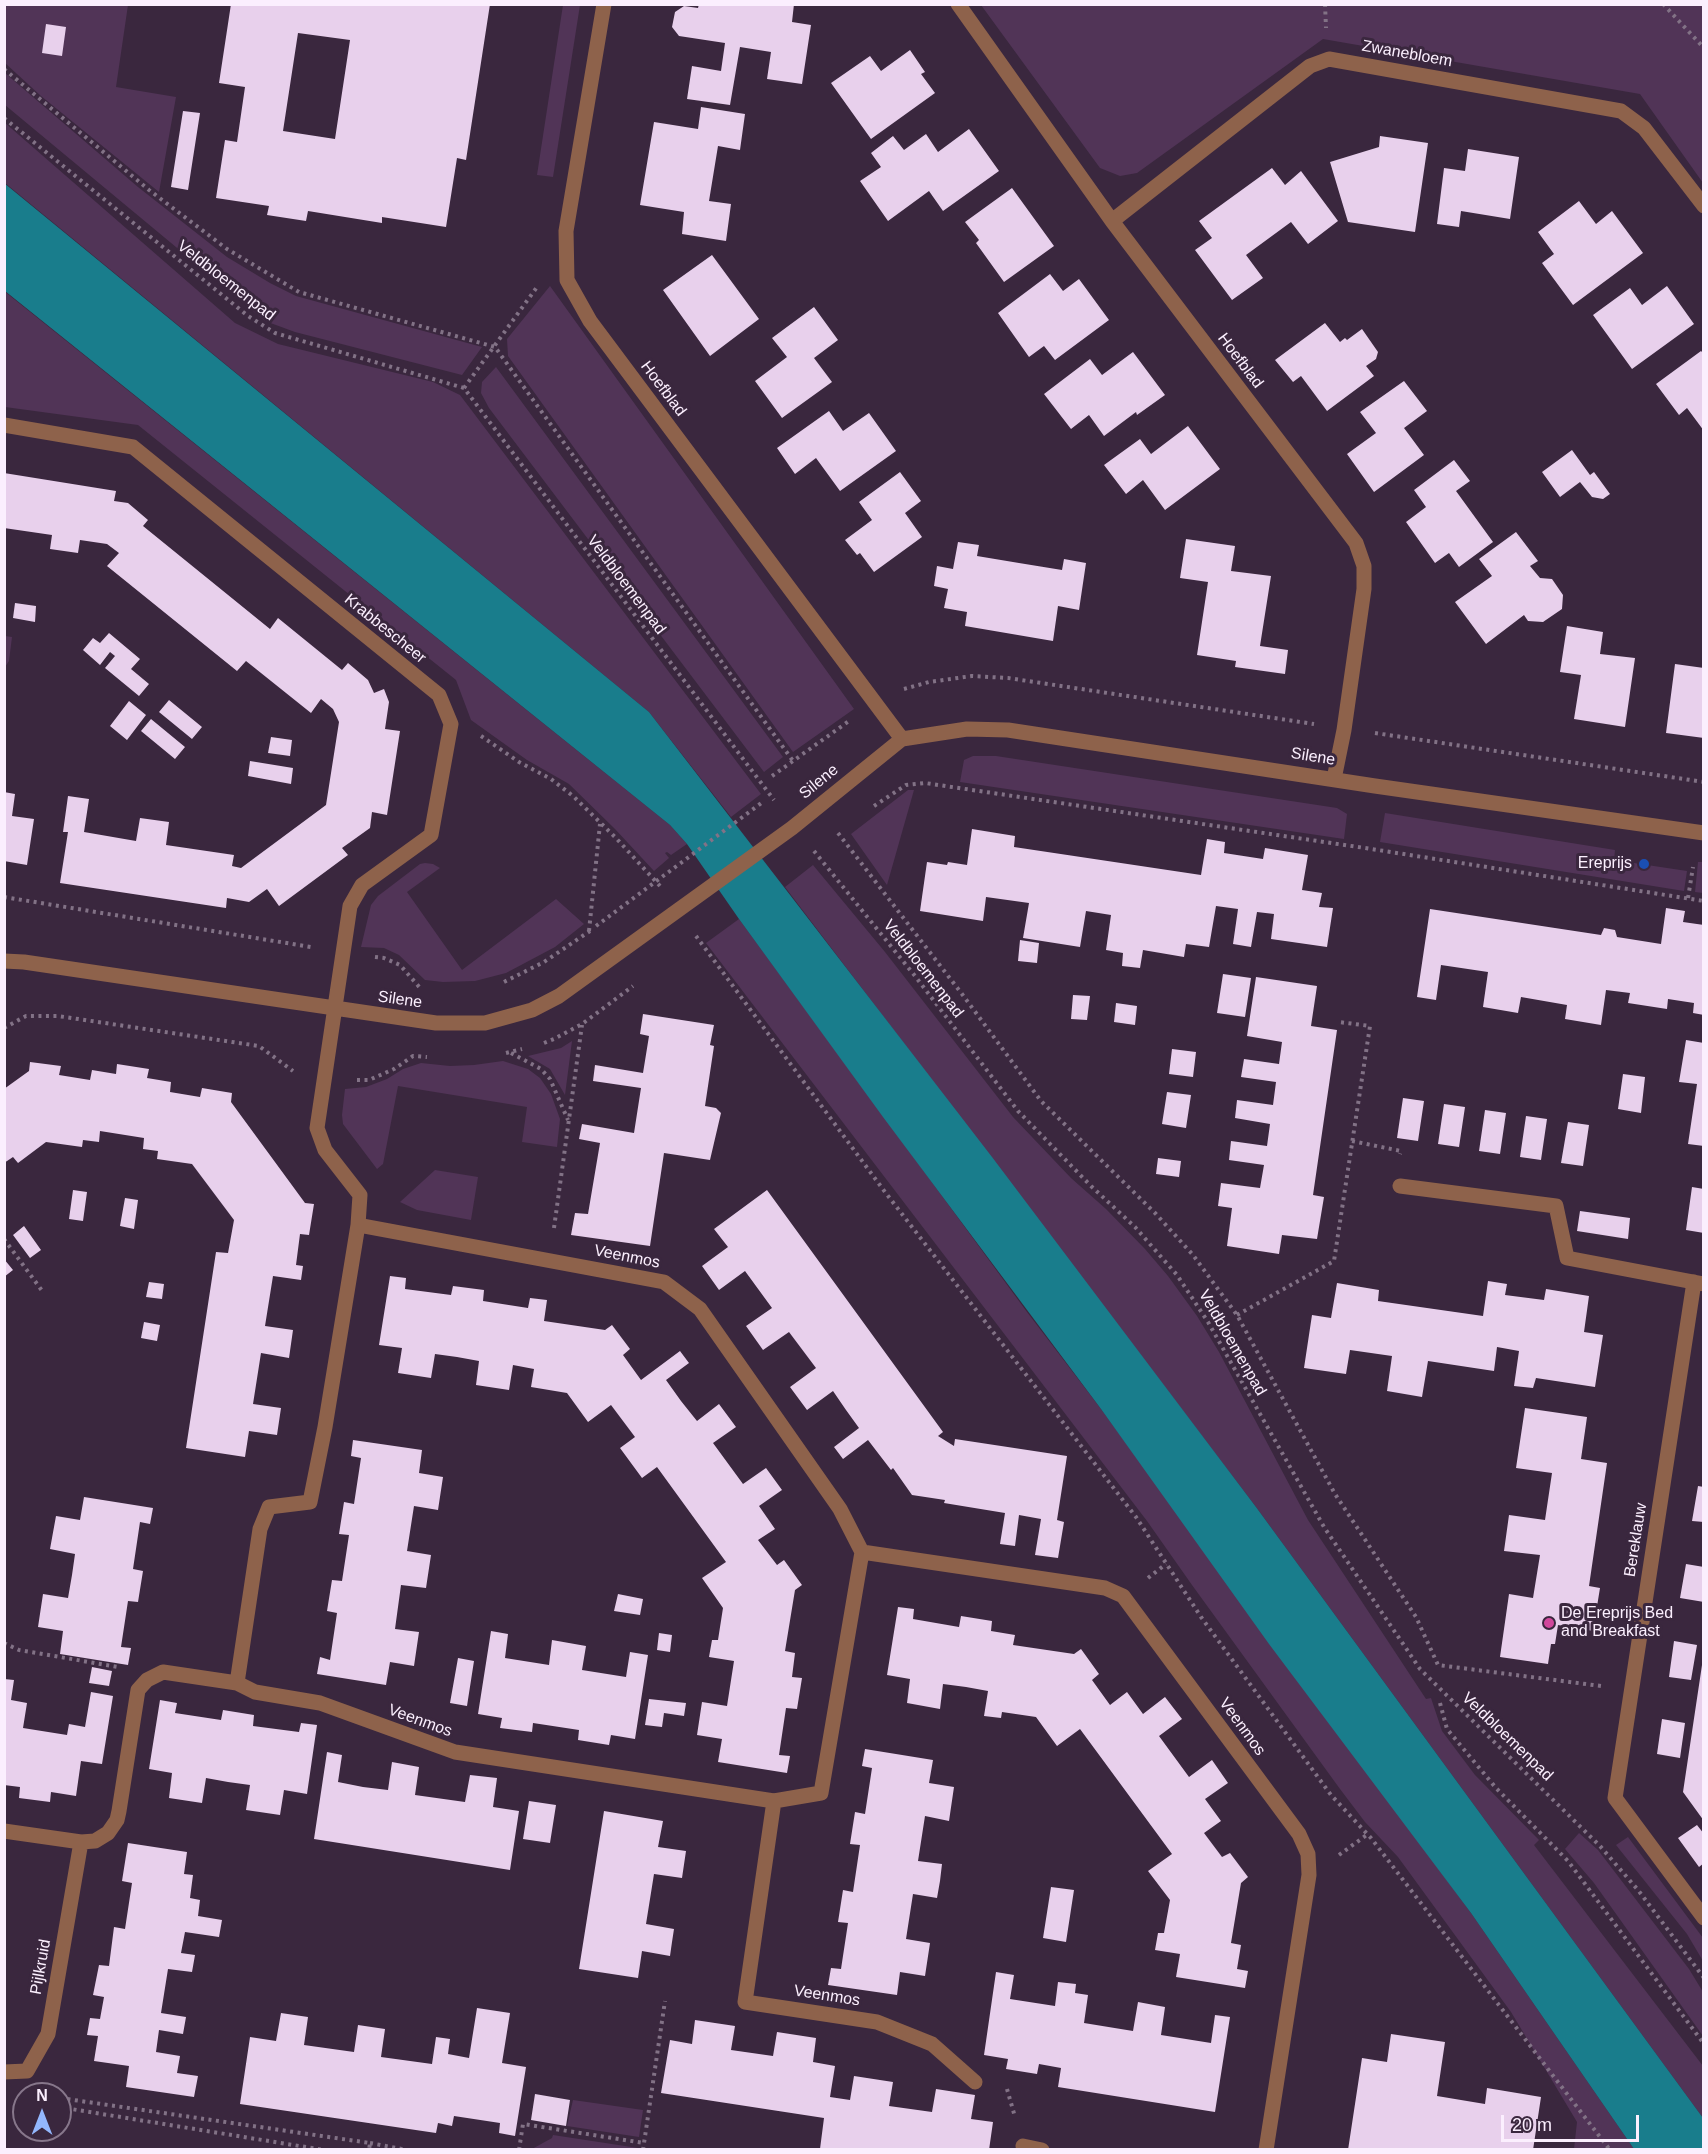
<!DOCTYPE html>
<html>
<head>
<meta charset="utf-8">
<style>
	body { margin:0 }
	#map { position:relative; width:1708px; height:2154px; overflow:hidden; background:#3a273e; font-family:Helvetica,sans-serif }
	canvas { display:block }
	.frame { position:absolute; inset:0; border:6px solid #fbeffe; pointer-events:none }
	.north { position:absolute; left:12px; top:2082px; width:60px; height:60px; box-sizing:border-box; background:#3a273e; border:2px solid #87778b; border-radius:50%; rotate:0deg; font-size:16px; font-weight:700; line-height:24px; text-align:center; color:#fbeffe }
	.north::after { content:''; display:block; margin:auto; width:21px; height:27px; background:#93b7fd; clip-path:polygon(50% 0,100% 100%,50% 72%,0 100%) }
	.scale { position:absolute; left:1501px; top:2115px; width:138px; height:27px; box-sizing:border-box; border:3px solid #fbeffe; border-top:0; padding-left:8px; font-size:18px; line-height:21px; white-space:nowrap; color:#fbeffe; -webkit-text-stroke:4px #3a273e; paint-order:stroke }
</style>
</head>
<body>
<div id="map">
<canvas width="1708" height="2154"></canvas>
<div class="frame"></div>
<div class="north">N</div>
<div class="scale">20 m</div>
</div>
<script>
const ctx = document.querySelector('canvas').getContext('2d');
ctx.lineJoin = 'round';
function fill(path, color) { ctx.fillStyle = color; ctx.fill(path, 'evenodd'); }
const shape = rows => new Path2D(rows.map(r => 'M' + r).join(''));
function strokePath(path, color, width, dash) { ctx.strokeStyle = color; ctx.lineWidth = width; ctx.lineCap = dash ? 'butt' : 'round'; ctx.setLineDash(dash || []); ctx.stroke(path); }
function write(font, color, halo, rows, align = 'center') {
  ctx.font = font + ' Helvetica,sans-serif'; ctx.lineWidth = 6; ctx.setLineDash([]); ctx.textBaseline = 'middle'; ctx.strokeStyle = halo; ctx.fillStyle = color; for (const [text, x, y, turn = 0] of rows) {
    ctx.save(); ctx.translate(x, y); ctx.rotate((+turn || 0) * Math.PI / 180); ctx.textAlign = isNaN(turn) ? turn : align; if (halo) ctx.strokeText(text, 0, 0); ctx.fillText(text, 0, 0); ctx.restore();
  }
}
fill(shape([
	[4,5,128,5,116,87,176,97,159,192,41,96,5,63],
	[563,5,580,5,553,177,537,175],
	[981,5,1703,5,1703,183,1640,94,1323,39,1137,173,1120,176,1100,168],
	[5,73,138,187,227,257,270,283,296,296,482,347,462,375,295,332,265,321,5,105],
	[4,122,235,323,278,344,433,382,460,395,761,794,731,817,649,712,5,183],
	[550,286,854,709,793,752,508,356,507,339],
	[4,291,670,825,687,844,671,855,667,852,665,853,669,858,654,871,615,829,569,784,527,760,471,720,456,680,138,425,5,407],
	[496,367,783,757,764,772,489,408,481,393,482,382],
	[5,636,12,637,9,661,5,667],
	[973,756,996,756,1337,808,1347,814,1344,839,960,782,964,760],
	[908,790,914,790,887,885,851,834],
	[1385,813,1615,850,1614,860,1687,871,1684,891,1380,842],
	[1698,862,1703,862,1703,893,1695,892],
	[425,863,433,864,440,868,407,892,462,970,556,899,584,924,555,947,506,973,475,981,443,982,425,980,399,955,384,948,361,947,371,905,378,896,420,864],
	[813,865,885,952,1013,1117,1071,1178,1106,1209,1145,1249,1168,1276,1197,1316,1219,1352,1308,1520,1426,1699,1431,1698,1442,1731,1475,1775,1539,1840,1534,1845,1703,2066,1703,2118,1256,1507,785,887],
	[739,919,1027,1312,1101,1409,1471,1913,1634,2149,1574,2149,1577,2122,1511,2012,1398,1857,1365,1822,1340,1789,1192,1585,1147,1521,706,943],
	[572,1041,565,1095,550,1069,528,1056,561,1048],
	[503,1061,528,1069,540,1078,551,1094,560,1119,557,1147,522,1142,527,1107,398,1086,383,1164,377,1169,343,1124,342,1115,345,1089,366,1087,387,1079,403,1069,421,1063,450,1066,474,1065],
	[435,1170,478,1177,471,1220,417,1210,400,1202],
	[1579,1833,1598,1850,1689,1969,1703,1992,1703,2036,1594,1883,1565,1849],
	[1628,1837,1703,1938,1703,1961,1687,1934,1616,1845],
	[573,2100,643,2110,639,2137,567,2126],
	[553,2135,638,2148,638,2149,532,2149,552,2138]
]), '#513457');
fill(shape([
	[4,183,649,712,992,1157,1256,1507,1703,2118,1703,2149,1634,2149,1471,1913,1269,1644,1101,1409,883,1117,739,919,687,844,670,825,5,291]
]), '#197d8c');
fill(shape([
	[231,4,490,4,466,160,457,158,446,227,382,217,382,223,308,211,306,221,267,215,269,206,216,198,225,140,237,142,245,87,219,83],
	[298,33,350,40,335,139,283,131],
	[699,4,794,4,792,22,811,25,802,84,767,79,771,52,740,47,730,105,687,99,692,66,721,71,725,43,679,36,672,27,675,12,684,6,698,8],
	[46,24,66,27,62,56,42,53],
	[910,50,925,72,921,74,935,93,871,139,831,83,870,56,881,71],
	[701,107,745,114,740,150,718,146,709,201,731,204,726,241,682,234,684,212,640,205,654,122,698,129],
	[183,111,200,113,188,190,171,187],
	[969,129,999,171,943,211,929,191,888,221,860,181,881,167,871,153,893,136,904,150,926,134,938,152],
	[1380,136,1428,143,1415,232,1348,222,1330,162,1379,147],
	[1468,149,1519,157,1510,219,1461,211,1459,227,1437,224,1444,168,1465,171],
	[1272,168,1285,185,1301,171,1338,221,1308,244,1291,222,1246,255,1263,278,1232,300,1195,250,1212,238,1199,221],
	[1012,188,1054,246,1004,282,976,243,979,240,965,222],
	[1579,201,1596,224,1612,211,1643,253,1573,305,1542,263,1554,254,1538,232],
	[712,255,759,319,710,356,663,290],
	[1050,274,1063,291,1079,279,1109,320,1055,360,1044,346,1029,357,998,313],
	[1667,286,1694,324,1632,369,1593,315,1630,288,1642,305],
	[814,307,838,340,814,358,832,382,782,418,755,381,787,357,772,338],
	[1325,323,1340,342,1345,338,1347,340,1362,329,1378,352,1376,359,1366,366,1374,376,1327,411,1301,376,1293,382,1275,360],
	[1701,351,1704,354,1704,431,1687,408,1679,415,1656,384],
	[1133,352,1165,395,1137,415,1136,412,1104,436,1089,415,1071,429,1044,394,1090,359,1102,375],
	[1404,381,1427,411,1404,428,1424,455,1374,492,1347,454,1376,433,1360,412],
	[829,411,843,431,869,413,896,451,840,491,816,458,795,474,777,448],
	[1188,426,1220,469,1165,510,1143,480,1126,494,1104,465,1140,439,1151,454],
	[1572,450,1590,475,1594,472,1610,494,1603,499,1592,497,1580,482,1560,497,1542,472],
	[1454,460,1470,481,1456,491,1493,542,1459,567,1449,553,1435,563,1406,522,1426,507,1414,490],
	[900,472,921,501,905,513,922,537,874,572,860,553,857,555,845,540,872,520,859,502],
	[4,473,116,491,114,501,128,503,148,520,143,526,270,629,278,618,342,670,348,663,368,680,374,693,384,689,389,702,385,729,400,731,387,815,372,812,370,828,342,848,348,855,279,906,267,889,249,902,227,898,226,908,60,883,68,832,63,832,68,796,89,799,84,832,136,841,140,818,169,822,166,845,234,855,232,866,241,868,326,805,339,722,333,709,321,699,311,713,246,661,237,671,107,566,119,553,107,544,80,540,78,553,50,549,52,535,4,528],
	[1516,532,1538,561,1530,566,1540,578,1552,579,1563,595,1562,609,1543,622,1528,621,1524,615,1486,644,1455,602,1492,576,1479,559],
	[1186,539,1235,546,1231,571,1271,576,1260,646,1288,650,1285,674,1235,667,1236,661,1197,655,1208,582,1180,578],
	[958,542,979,545,977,556,1019,563,1062,570,1064,559,1086,563,1079,610,1058,606,1053,641,965,626,967,612,944,608,948,589,934,586,937,566,953,569],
	[15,603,36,606,35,622,13,618],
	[1567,626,1603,632,1600,654,1635,658,1625,727,1574,719,1581,675,1560,672],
	[109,633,140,659,131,669,149,684,139,696,105,668,115,656,110,652,100,665,83,650,93,638,100,643],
	[1675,664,1704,668,1704,738,1666,733],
	[169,700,202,727,192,739,159,712],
	[129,701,146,715,127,740,110,726],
	[151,719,185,747,175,759,141,731],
	[271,737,292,740,290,756,268,753],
	[250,761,293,768,291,784,248,776],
	[4,792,15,794,12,816,34,819,27,865,4,861],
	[972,829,1015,836,1014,847,1201,875,1207,839,1225,842,1224,853,1263,859,1265,848,1308,855,1302,890,1322,893,1319,907,1333,908,1327,947,1271,939,1274,914,1257,912,1251,947,1233,944,1238,909,1216,906,1209,947,1186,944,1184,957,1143,950,1140,968,1122,966,1123,953,1106,950,1111,915,1086,911,1080,947,1023,938,1029,903,986,897,983,921,920,911,927,862,947,865,948,862,967,865],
	[1666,908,1685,911,1683,922,1704,925,1704,1015,1693,1013,1694,1003,1668,999,1667,1009,1628,1003,1630,993,1606,990,1601,1025,1565,1019,1567,1005,1521,997,1518,1013,1483,1007,1488,972,1441,965,1436,1000,1417,997,1430,909,1601,935,1604,928,1615,930,1617,937,1661,944],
	[1020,940,1039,943,1037,963,1018,961],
	[1223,974,1251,978,1245,1017,1217,1013],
	[1256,977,1317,986,1311,1026,1337,1030,1313,1195,1324,1197,1317,1239,1282,1235,1279,1254,1227,1246,1232,1208,1218,1206,1221,1183,1260,1188,1264,1165,1229,1160,1231,1141,1267,1146,1270,1124,1235,1118,1237,1100,1273,1105,1276,1082,1241,1077,1244,1059,1279,1064,1282,1042,1247,1036],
	[1073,995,1090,996,1087,1020,1071,1019],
	[1116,1003,1137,1006,1135,1025,1114,1022],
	[643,1014,714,1025,710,1045,714,1046,705,1106,716,1108,721,1113,710,1160,664,1153,650,1246,571,1235,575,1213,588,1214,600,1143,579,1139,582,1124,634,1133,641,1088,593,1081,595,1065,643,1073,649,1036,640,1034],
	[1686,1040,1704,1043,1704,1146,1688,1144,1697,1084,1679,1082],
	[1172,1049,1196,1052,1193,1077,1169,1074],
	[30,1062,61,1066,59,1075,90,1080,92,1070,116,1074,117,1064,149,1069,147,1078,171,1082,170,1092,200,1097,202,1088,232,1093,231,1102,305,1203,314,1204,309,1235,300,1234,296,1265,303,1266,301,1280,273,1276,265,1326,293,1330,289,1358,261,1353,253,1404,281,1408,277,1435,249,1431,245,1457,186,1448,216,1252,228,1253,234,1220,192,1164,157,1159,158,1151,143,1149,144,1138,100,1131,99,1142,83,1140,82,1147,46,1142,18,1163,13,1157,4,1163,4,1089,29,1071],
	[1623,1074,1645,1077,1641,1113,1618,1109],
	[1167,1092,1191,1095,1186,1128,1162,1124],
	[1403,1098,1424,1101,1418,1141,1397,1138],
	[1444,1104,1465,1107,1459,1147,1438,1144],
	[1485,1110,1506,1113,1500,1154,1479,1151],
	[1526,1116,1547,1119,1541,1160,1520,1157],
	[1568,1122,1589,1125,1583,1166,1561,1163],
	[1158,1158,1181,1161,1179,1177,1156,1174],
	[1692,1187,1704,1189,1704,1233,1686,1230],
	[73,1190,87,1192,83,1221,69,1219],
	[767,1190,943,1432,938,1436,954,1446,955,1439,1067,1456,1057,1520,1064,1522,1058,1558,1035,1555,1041,1519,1019,1515,1015,1546,1000,1544,1005,1513,944,1503,945,1500,912,1495,893,1468,891,1470,868,1440,843,1459,834,1447,859,1428,846,1410,833,1391,807,1410,790,1387,816,1368,789,1332,763,1350,746,1326,772,1308,745,1271,719,1290,702,1266,728,1247,714,1229],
	[125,1198,138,1200,134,1229,120,1226],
	[1580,1211,1630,1218,1628,1239,1577,1231],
	[24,1226,41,1250,30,1258,13,1235],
	[4,1259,13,1270,4,1277],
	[390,1276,406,1278,405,1289,451,1295,453,1286,484,1290,483,1301,528,1308,530,1298,547,1300,544,1321,605,1330,612,1325,630,1349,623,1355,641,1380,680,1351,689,1363,666,1380,681,1401,697,1421,719,1404,736,1427,713,1443,743,1484,766,1468,782,1490,759,1506,775,1529,758,1540,777,1565,784,1560,802,1585,795,1590,785,1651,795,1653,792,1677,802,1678,797,1709,786,1708,779,1755,790,1756,787,1773,718,1762,722,1739,697,1735,702,1702,727,1706,734,1661,709,1657,712,1640,718,1640,723,1608,702,1578,726,1562,657,1467,642,1478,620,1448,635,1437,611,1405,588,1422,567,1393,531,1387,534,1369,513,1365,509,1390,476,1385,479,1361,457,1357,435,1354,431,1378,398,1373,402,1348,379,1345],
	[1488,1281,1507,1284,1505,1295,1544,1300,1546,1289,1589,1296,1584,1332,1603,1335,1595,1387,1536,1378,1533,1388,1514,1386,1519,1351,1497,1347,1494,1371,1428,1361,1422,1397,1387,1391,1392,1356,1350,1350,1346,1374,1304,1368,1312,1315,1331,1318,1337,1283,1379,1290,1378,1301,1483,1316],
	[149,1282,164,1284,162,1299,146,1297],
	[144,1322,160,1325,157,1341,141,1338],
	[1525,1408,1587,1417,1581,1459,1607,1463,1589,1586,1600,1588,1593,1631,1558,1625,1555,1644,1551,1644,1548,1664,1500,1657,1509,1594,1533,1598,1540,1555,1504,1551,1509,1515,1545,1520,1552,1473,1516,1468],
	[353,1440,422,1450,419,1473,443,1477,438,1510,414,1506,407,1551,431,1555,426,1588,401,1585,395,1629,419,1632,414,1666,390,1662,386,1685,317,1674,320,1657,330,1660,337,1613,327,1611,332,1580,342,1581,349,1535,339,1534,344,1502,354,1504,361,1458,351,1456],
	[1698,1486,1704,1487,1704,1522,1692,1521],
	[84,1497,153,1508,150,1524,140,1522,133,1569,143,1571,138,1602,128,1601,121,1647,131,1648,128,1665,60,1654,63,1631,38,1627,43,1594,68,1598,72,1575,75,1554,50,1549,56,1516,80,1520],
	[1686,1564,1704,1567,1704,1602,1680,1598],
	[618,1594,643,1599,640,1615,614,1611],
	[898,1607,914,1609,913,1619,959,1627,961,1616,992,1621,991,1631,1015,1635,1013,1645,1074,1654,1081,1649,1099,1674,1092,1680,1110,1705,1127,1692,1143,1714,1165,1697,1182,1719,1159,1736,1189,1777,1212,1760,1228,1783,1205,1799,1221,1821,1204,1833,1222,1857,1230,1853,1248,1877,1241,1883,1231,1943,1241,1945,1237,1969,1248,1971,1245,1988,1176,1977,1180,1954,1155,1950,1158,1933,1164,1933,1170,1900,1148,1871,1172,1854,1080,1729,1057,1746,1036,1717,1002,1712,1001,1718,984,1716,988,1691,966,1687,943,1684,940,1709,907,1703,910,1679,887,1675],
	[491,1631,508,1634,505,1658,549,1665,552,1640,586,1646,582,1670,626,1677,630,1652,648,1655,635,1739,611,1735,609,1745,578,1740,579,1730,533,1723,532,1732,500,1728,502,1718,478,1714],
	[659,1633,672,1635,670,1652,657,1650],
	[1674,1641,1697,1645,1691,1680,1669,1677],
	[458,1658,474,1661,467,1706,450,1703],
	[1702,1665,1704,1665,1704,1821,1683,1792],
	[92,1667,112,1671,109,1686,89,1683],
	[4,1679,14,1680,11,1700,27,1703,23,1728,67,1735,69,1724,85,1727,91,1692,113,1696,102,1764,81,1761,76,1796,51,1792,50,1802,19,1798,20,1787,4,1785],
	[649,1699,686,1703,684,1716,664,1713,662,1727,645,1725],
	[160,1700,177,1703,175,1713,221,1720,223,1710,254,1715,253,1726,299,1732,301,1723,317,1725,307,1794,284,1790,280,1815,246,1810,250,1785,228,1782,206,1778,202,1803,169,1798,172,1773,149,1769],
	[1662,1719,1685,1723,1680,1758,1657,1754],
	[865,1749,933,1760,929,1783,954,1787,949,1821,925,1816,918,1861,942,1864,940,1881,937,1898,913,1894,906,1939,930,1943,925,1976,900,1972,897,1995,828,1985,831,1968,841,1969,848,1923,838,1922,843,1890,853,1892,860,1845,850,1844,855,1812,865,1814,872,1768,862,1766],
	[327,1752,342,1755,338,1782,363,1787,388,1790,392,1762,419,1767,415,1795,465,1802,470,1775,497,1778,493,1807,519,1811,510,1870,314,1839],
	[529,1801,556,1805,550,1843,523,1839],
	[604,1811,663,1821,658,1847,686,1851,682,1878,654,1874,646,1924,674,1929,672,1942,670,1956,642,1951,638,1978,579,1969],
	[1697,1825,1704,1834,1704,1863,1699,1867,1678,1838],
	[128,1843,187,1852,184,1874,193,1875,190,1898,200,1900,198,1916,222,1920,219,1937,185,1932,181,1953,195,1955,192,1972,168,1969,161,2013,186,2017,183,2034,159,2030,156,2052,180,2056,177,2073,198,2076,194,2097,126,2087,129,2066,94,2061,98,2036,87,2035,90,2018,100,2019,104,1997,93,1995,99,1965,109,1966,114,1927,125,1929,132,1883,122,1881],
	[1051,1887,1074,1890,1066,1942,1043,1938],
	[996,1972,1014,1975,1010,1999,1055,2006,1058,1982,1076,1984,1075,1993,1088,1995,1084,2023,1133,2031,1138,2002,1165,2007,1161,2035,1211,2043,1215,2015,1230,2017,1215,2112,1058,2087,1061,2068,1039,2064,1037,2074,1006,2069,1008,2059,984,2055],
	[477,2008,510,2013,502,2063,526,2067,515,2136,499,2133,500,2123,454,2116,452,2126,438,2123,436,2133,240,2104,250,2037,276,2041,281,2013,308,2017,304,2045,354,2052,358,2025,385,2029,381,2057,432,2064,436,2037,450,2039,448,2054,469,2058],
	[695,2020,735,2026,731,2050,773,2056,777,2032,816,2038,813,2062,835,2066,830,2097,850,2100,854,2076,893,2082,889,2106,932,2112,936,2089,975,2095,971,2119,993,2122,989,2150,820,2149,824,2118,661,2093,670,2040,692,2044],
	[1391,2034,1445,2042,1437,2096,1485,2104,1487,2088,1541,2097,1533,2150,1348,2150,1362,2058,1387,2062],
	[535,2094,570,2100,566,2126,531,2120]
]), '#e8d0ec');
strokePath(shape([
	[1325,4,1326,28],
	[1663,4,1704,48],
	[4,69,149,190,227,249,299,292,495,347,793,761],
	[4,118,248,316,275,333,464,388,774,800],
	[464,388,537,287],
	[904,689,929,682,972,676,1008,678,1314,724],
	[1375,733,1704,782],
	[481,736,519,762,551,779,573,796,615,837,660,886],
	[772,776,849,721],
	[874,806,906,785,925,783,1365,848,1704,901],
	[838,833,962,994,1041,1101,1156,1214,1193,1255,1237,1315,1335,1494,1416,1617,1438,1665,1601,1686],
	[814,851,915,976,1018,1111,1091,1186,1135,1227,1177,1275,1208,1322,1324,1527,1420,1669,1600,1846,1638,1890,1704,1978],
	[4,897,311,947],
	[1688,898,1693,867],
	[596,926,764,801],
	[589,931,600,824],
	[696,936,885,1192,1136,1517,1201,1617,1331,1795,1371,1838,1610,2150],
	[375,957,384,958,400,965,421,989],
	[504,982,544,962,590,931],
	[4,1028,26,1016,58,1016,259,1046,293,1071],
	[544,1043,554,1039,582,1024,633,986],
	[506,1053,522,1049],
	[511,1053,541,1069,550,1079,568,1120],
	[357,1080,369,1080,394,1069,413,1056,427,1057],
	[1352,1141,1401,1151,1400,1154],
	[554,1228,582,1025],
	[4,1239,43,1292],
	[1237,1315,1334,1261,1370,1026,1339,1022],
	[1148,1578,1166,1564],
	[4,1643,19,1650,118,1667],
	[1440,1703,1447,1729,1496,1788,1568,1861,1704,2044],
	[1339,1855,1368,1834],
	[1007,2089,1015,2117],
	[60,2098,370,2143,369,2150],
	[60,2104,65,2108,324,2150],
	[370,2143,407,2150],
	[519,2150,523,2124,644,2143],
	[643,2150,665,2001]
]), '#827286', 4, [3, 4.5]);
strokePath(shape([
	[604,4,566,231,567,280,590,321,902,739],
	[958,4,1112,221,1356,543,1364,566,1364,589,1344,730,1334,779],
	[1112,221,1310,66,1329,59,1621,111,1644,128,1704,206],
	[4,425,133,447,439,695,451,724,431,835,362,885,350,906,317,1128,325,1150,360,1195,358,1225,325,1427,310,1502,269,1507,260,1529,237,1683],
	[4,961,24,962,436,1023,485,1023,532,1010,559,996,792,828,902,739,967,729,1008,730,1375,786,1704,833],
	[1400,1186,1556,1206,1567,1258,1704,1284],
	[1694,1282,1615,1798,1704,1918],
	[862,1552,1105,1588,1123,1596,1299,1834,1308,1854,1309,1875,1266,2150],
	[774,1801,745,2002,877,2022,932,2044,975,2082],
	[4,1831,81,1842,95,1841,108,1833,117,1820,119,1811,138,1690,147,1680,163,1672,237,1683,255,1692,320,1703,455,1752,774,1801,821,1793,862,1552,840,1509,700,1309,664,1282,358,1225],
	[4,2072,27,2071,48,2034,81,1842],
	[1023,2146,1042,2150]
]), '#8e624b', 15);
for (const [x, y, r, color] of [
	[1644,864,6,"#1a4fb4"],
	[1549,1623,6,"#d1479c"]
]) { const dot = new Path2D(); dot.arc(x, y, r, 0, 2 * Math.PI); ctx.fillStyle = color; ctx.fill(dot); strokePath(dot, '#3a273e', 2); }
write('16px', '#fbeffe', '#3a273e', [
	["Zwanebloem",1407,54,10],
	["Veldbloemenpad",226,281,38],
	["Hoefblad",1240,361,53],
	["Hoefblad",663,389,53],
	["Veldbloemenpad",626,585,53],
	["Krabbescheer",385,629,39],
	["Silene",1313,757,9],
	["Silene",819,782,-39],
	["Veldbloemenpad",923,969,52],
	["Silene",400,1000,8],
	["Veenmos",627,1257,11],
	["Veldbloemenpad",1232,1343,60],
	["Bereklauw",1636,1540,-81],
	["Veenmos",420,1721,20],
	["Veenmos",1242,1727,54],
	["Veldbloemenpad",1507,1737,44],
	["Pijlkruid",41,1967,-80],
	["Veenmos",827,1996,9]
]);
write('16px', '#fbeffe', '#3a273e', [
	["Ereprijs",1632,864],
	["De Ereprijs Bed",1561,1614,"left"],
	["and Breakfast",1561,1632,"left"]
], 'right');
</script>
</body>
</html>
